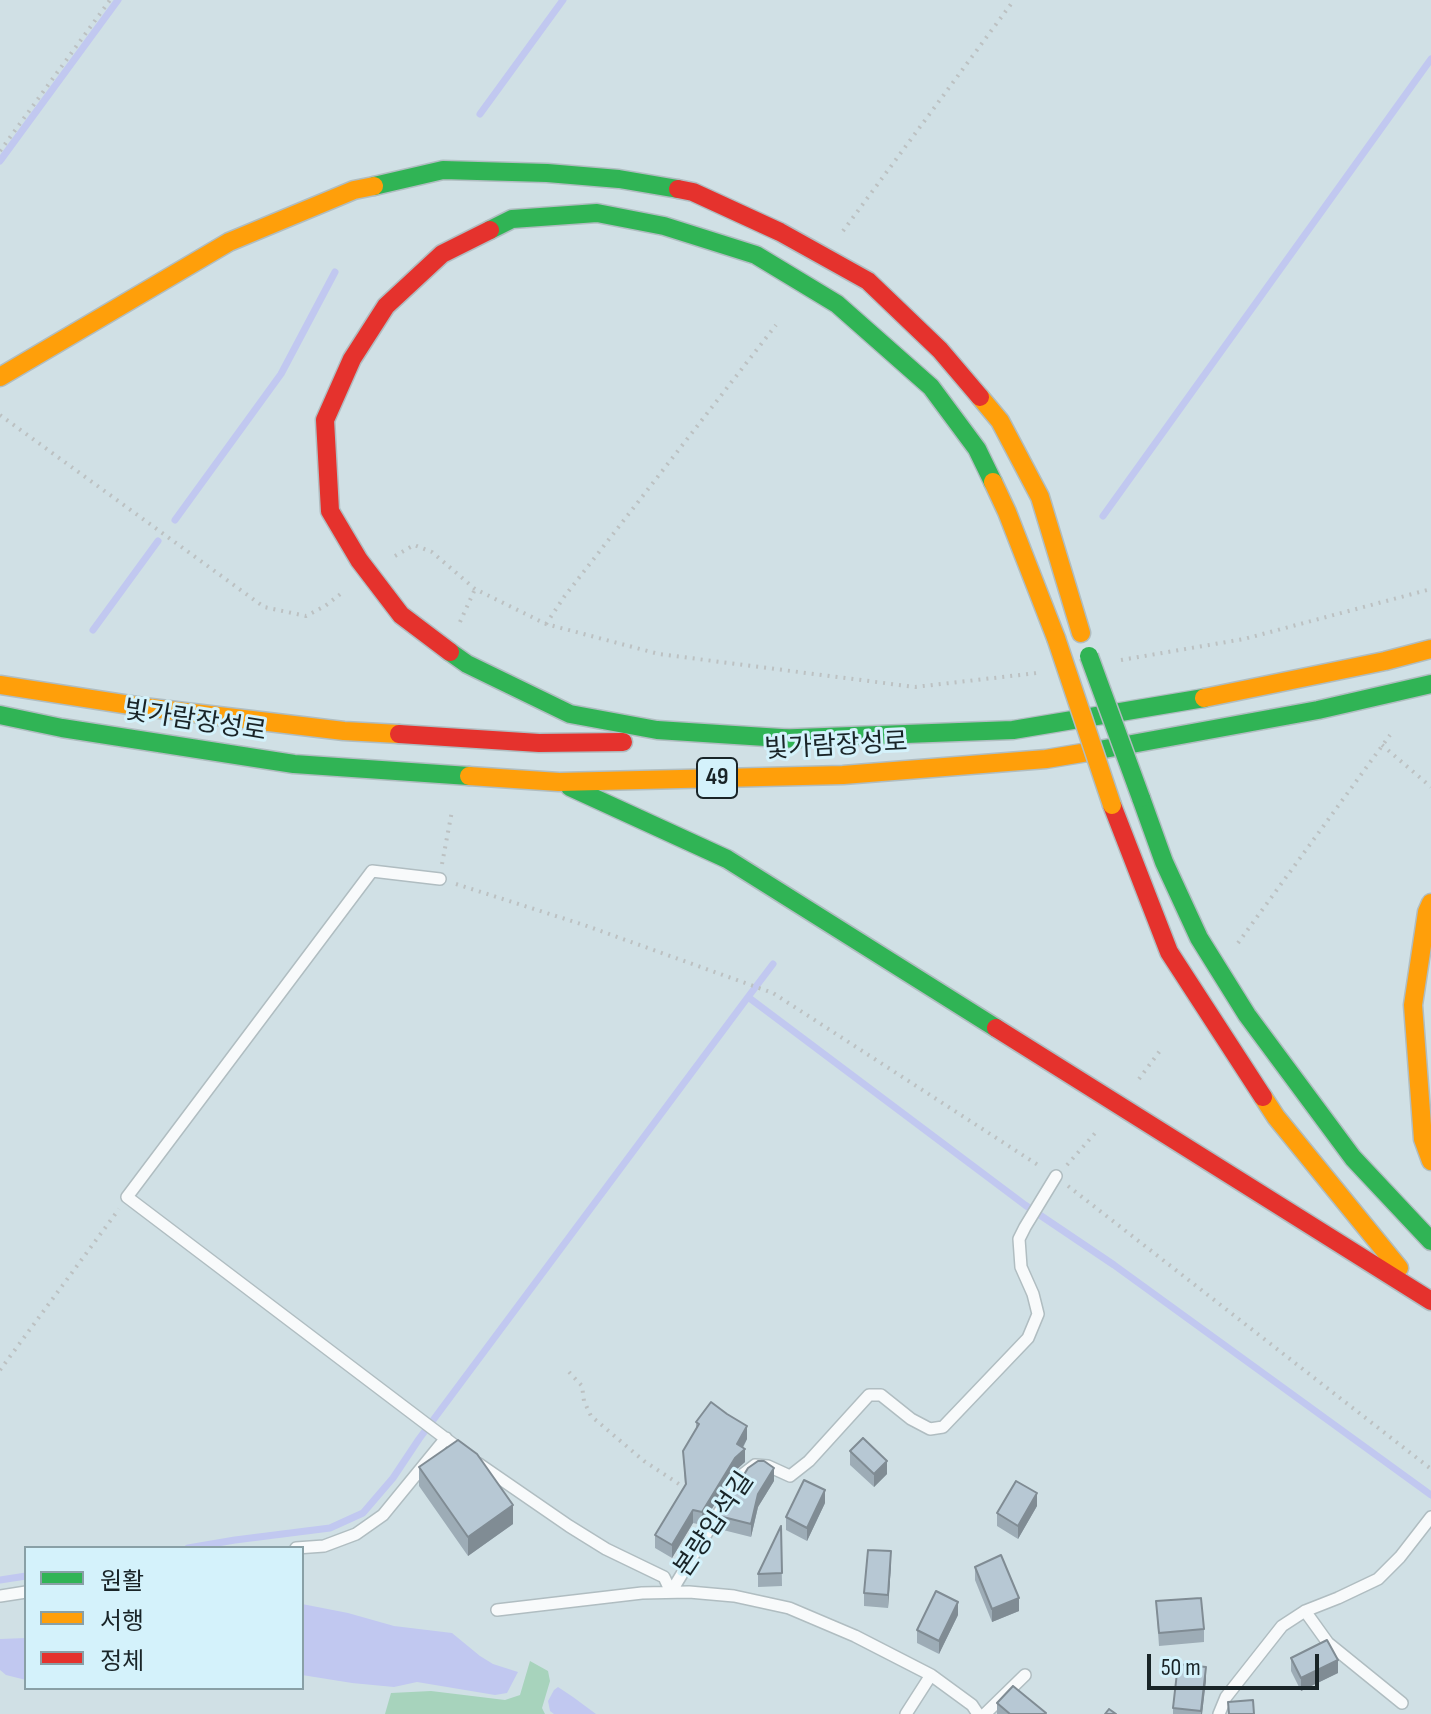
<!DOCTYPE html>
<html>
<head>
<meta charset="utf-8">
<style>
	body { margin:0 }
	#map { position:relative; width:1431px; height:1714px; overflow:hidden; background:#d0e0e5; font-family:"Sofia Sans Condensed","Noto Sans KR",sans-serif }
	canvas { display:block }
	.legend { position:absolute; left:24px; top:1546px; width:280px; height:144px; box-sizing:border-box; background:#d4f2fb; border:2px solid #89a0a6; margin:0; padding:10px 14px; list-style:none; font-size:24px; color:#192427 }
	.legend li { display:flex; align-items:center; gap:16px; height:40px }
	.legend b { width:40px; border:2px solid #89a0a6 }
	.scale { position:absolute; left:1147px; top:1654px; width:172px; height:36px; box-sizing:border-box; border:4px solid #192427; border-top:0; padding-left:10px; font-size:24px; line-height:28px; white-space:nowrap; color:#192427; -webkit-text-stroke:6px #d4f2fb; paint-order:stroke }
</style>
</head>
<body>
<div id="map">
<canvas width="1431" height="1714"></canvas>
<ul class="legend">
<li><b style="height:10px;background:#30b455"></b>원활</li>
<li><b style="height:10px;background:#ff9f0a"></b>서행</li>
<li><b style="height:10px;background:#e5322d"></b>정체</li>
</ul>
<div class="scale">50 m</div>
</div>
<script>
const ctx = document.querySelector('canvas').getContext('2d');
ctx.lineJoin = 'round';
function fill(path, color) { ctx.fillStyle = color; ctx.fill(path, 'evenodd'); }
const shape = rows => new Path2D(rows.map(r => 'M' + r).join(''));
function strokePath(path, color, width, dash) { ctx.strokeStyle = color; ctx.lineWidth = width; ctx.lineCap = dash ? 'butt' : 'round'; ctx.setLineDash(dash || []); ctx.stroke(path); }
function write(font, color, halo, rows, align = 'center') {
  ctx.font = font + ' "Sofia Sans Condensed","Noto Sans KR",sans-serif'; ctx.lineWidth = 6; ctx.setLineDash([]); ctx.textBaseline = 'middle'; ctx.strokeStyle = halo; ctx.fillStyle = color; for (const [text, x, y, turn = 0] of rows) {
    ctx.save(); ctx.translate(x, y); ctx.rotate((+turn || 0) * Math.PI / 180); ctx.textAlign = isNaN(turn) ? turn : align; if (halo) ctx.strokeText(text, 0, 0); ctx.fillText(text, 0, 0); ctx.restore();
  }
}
fill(shape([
	[530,1661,548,1671,550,1681,542,1708,545,1714,385,1714,391,1693,431,1691,505,1700,520,1695]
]), '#a7d3bc');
fill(shape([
	[302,1604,348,1613,394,1626,452,1633,480,1656,493,1664,518,1672,507,1693,495,1695,417,1682,394,1687,352,1683,302,1675],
	[26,1638,26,1680,6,1675,0,1670,0,1639],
	[558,1687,573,1697,596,1714,554,1714,550,1711,548,1701,554,1690]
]), '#c1c8f0');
strokePath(shape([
	[480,114,563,0],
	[0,161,118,0],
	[1103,516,1431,59],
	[175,520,281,374,335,272],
	[93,630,158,541],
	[748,997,773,964],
	[188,1548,235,1540,330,1528,363,1513,393,1478,419,1439,748,997,1025,1205,1114,1265,1431,1495],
	[0,1580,26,1576]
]), '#c1c8f0', 7);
const lane = shape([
	[440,879,372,871,127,1197,462,1451],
	[479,1464,569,1526,606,1549,664,1577,671,1592,742,1475,755,1465,768,1466,790,1476,809,1461,869,1395,881,1395,911,1419,930,1429,943,1427,1028,1338,1038,1314,1033,1294,1021,1267,1019,1239,1025,1227,1056,1176],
	[296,1548,324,1546,356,1534,383,1515,446,1438],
	[0,1596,26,1592],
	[497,1610,642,1593,689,1592,734,1596,789,1608,855,1636,931,1675,972,1705,978,1714],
	[1305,1611,1328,1643,1402,1703],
	[906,1714,931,1675],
	[985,1714,1025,1675],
	[1219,1714,1226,1697,1282,1626,1305,1611,1338,1598,1378,1579,1400,1557,1431,1517]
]);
const fast = shape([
	[374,186,443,170,547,173,619,179,678,189],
	[490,230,512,219,597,213,664,226,756,255,837,304,931,387,977,449,993,482],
	[450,652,467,664,570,714,657,730,797,739],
	[0,715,62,728,294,764,469,776],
	[771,739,1013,730,1204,698],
	[1088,752,1318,710,1431,684],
	[570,787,727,859,996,1028],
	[1141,798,1164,862,1199,938,1247,1015,1353,1158,1431,1241]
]);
const slow = shape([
	[0,377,229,242,354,190,374,186],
	[980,397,1000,421,1040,497,1081,633],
	[993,482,1007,512,1056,638],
	[0,685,143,707,344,731,399,734],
	[1204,698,1385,661,1431,649],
	[469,776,559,782,843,775,1046,759,1088,752],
	[1431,903,1427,912,1413,1005,1423,1139,1431,1161],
	[1263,1097,1276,1117,1399,1268]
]);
const jam = shape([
	[678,189,693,192,780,232,868,281,940,350,980,397],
	[450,652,401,615,359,560,330,511,325,420,352,359,386,306,442,254,490,230],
	[399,734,539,743,623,742],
	[1112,805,1169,952,1263,1097],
	[996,1028,1431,1301]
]);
strokePath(lane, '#b0bdc1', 14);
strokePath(fast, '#b0bdc1', 21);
strokePath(slow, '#b0bdc1', 21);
strokePath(jam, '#b0bdc1', 21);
strokePath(shape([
	[0,151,110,0],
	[843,231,1014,0],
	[0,415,264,607,306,616,325,606,343,592],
	[395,556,414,545,432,552,475,589,546,624,659,654,915,687,1037,673],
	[460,622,475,589],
	[546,624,564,597,776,325],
	[1121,660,1244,639,1431,589],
	[1382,745,1431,787],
	[442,864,452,811],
	[456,884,584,925,773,993,1041,1167],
	[1238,943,1390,735],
	[1139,1079,1162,1048],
	[1067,1165,1097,1131],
	[1068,1186,1431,1469],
	[0,1370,119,1209],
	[569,1372,582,1386,584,1401,591,1416,644,1461,688,1490]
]), '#bcc1c2', 4, [2, 6]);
strokePath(lane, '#f8fafb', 11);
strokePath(fast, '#30b455', 18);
strokePath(slow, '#ff9f0a', 18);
strokePath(jam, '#e5322d', 18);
const fastBridge = shape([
	[1089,656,1141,798]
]);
const slowBridge = shape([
	[1056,638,1112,805]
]);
strokePath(fastBridge, '#b0bdc1', 21, []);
strokePath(slowBridge, '#b0bdc1', 21, []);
strokePath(fastBridge, '#30b455', 18);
strokePath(slowBridge, '#ff9f0a', 18);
fill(shape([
	[696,1422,747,1439,743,1448,745,1462,735,1471,702,1525,693,1523,672,1558,655,1548,655,1535,685,1485,683,1451,696,1430],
	[850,1451,887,1474,874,1487,850,1465],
	[419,1467,513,1524,468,1556,419,1486],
	[774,1481,758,1507,751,1537,719,1529,719,1516],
	[825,1503,807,1541,786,1530,786,1517],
	[1037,1506,1018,1539,997,1526,997,1513],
	[781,1526,782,1586,758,1587,758,1574],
	[891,1564,888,1608,864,1606,864,1593],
	[975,1567,1019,1611,992,1622,975,1580],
	[1156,1601,1204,1629,1204,1642,1159,1646],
	[958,1615,939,1654,917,1643,917,1630],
	[1291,1658,1338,1673,1301,1691,1291,1671],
	[1206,1680,1202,1714,1173,1714,1173,1708],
	[997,1703,1046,1714,997,1714]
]), '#9dacb6');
fill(shape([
	[747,1426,747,1439,739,1454,745,1449,745,1462,735,1471,702,1525,702,1512],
	[887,1461,887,1474,874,1487,874,1474],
	[774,1468,774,1481,758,1507,751,1537,751,1524,758,1494],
	[825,1490,825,1503,807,1541,807,1528],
	[1037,1493,1037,1506,1018,1539,1018,1526],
	[513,1505,513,1524,468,1556,468,1537],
	[693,1510,693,1523,672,1558,672,1545],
	[891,1551,891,1564,888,1608,888,1595],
	[1019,1598,1019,1611,992,1622,992,1609],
	[958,1602,958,1615,939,1654,939,1641],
	[1338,1660,1338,1673,1301,1691,1301,1678],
	[1206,1667,1206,1680,1202,1714,1201,1714]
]), '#808c94');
const building = shape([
	[711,1402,727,1414,747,1426,737,1444,745,1449,735,1458,702,1512,693,1510,672,1545,655,1535,686,1484,683,1451,699,1424,696,1422,711,1402],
	[863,1438,887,1461,874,1474,850,1451,863,1438],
	[458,1440,477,1454,513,1505,468,1537,419,1467,458,1440],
	[758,1461,764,1461,774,1468,758,1494,751,1524,719,1516,748,1468,758,1461],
	[804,1480,825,1490,807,1528,786,1517,804,1480],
	[1016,1481,1037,1493,1018,1526,997,1513,1016,1481],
	[781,1526,782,1573,758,1574,781,1526],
	[868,1550,891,1551,888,1595,864,1593,868,1550],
	[1001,1555,1019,1598,992,1609,975,1567,1001,1555],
	[936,1591,958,1602,939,1641,917,1630,936,1591],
	[1201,1598,1204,1629,1159,1633,1156,1601,1201,1598],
	[1327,1640,1338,1660,1301,1678,1291,1658,1327,1640],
	[1178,1664,1206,1667,1201,1711,1173,1708,1178,1664],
	[1013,1686,1046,1713,1045,1714,1010,1714,997,1703,1013,1686],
	[1253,1700,1254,1714,1229,1714,1228,1702,1253,1700],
	[1109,1709,1116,1714,1105,1714,1109,1709]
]);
fill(building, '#b7c8d4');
strokePath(building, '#808c94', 2);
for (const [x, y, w] of [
	[717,778,40]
]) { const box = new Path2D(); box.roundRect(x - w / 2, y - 20, w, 40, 6); ctx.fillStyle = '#d4f2fb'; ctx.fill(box); strokePath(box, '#192427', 2); }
write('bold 24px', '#192427', null, [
	["49",717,778]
]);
write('26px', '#192427', '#d4f2fb', [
	["빛가람장성로",195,722,9],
	["빛가람장성로",836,747,-3],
	["본량입석길",715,1525,-56]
]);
</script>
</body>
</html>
